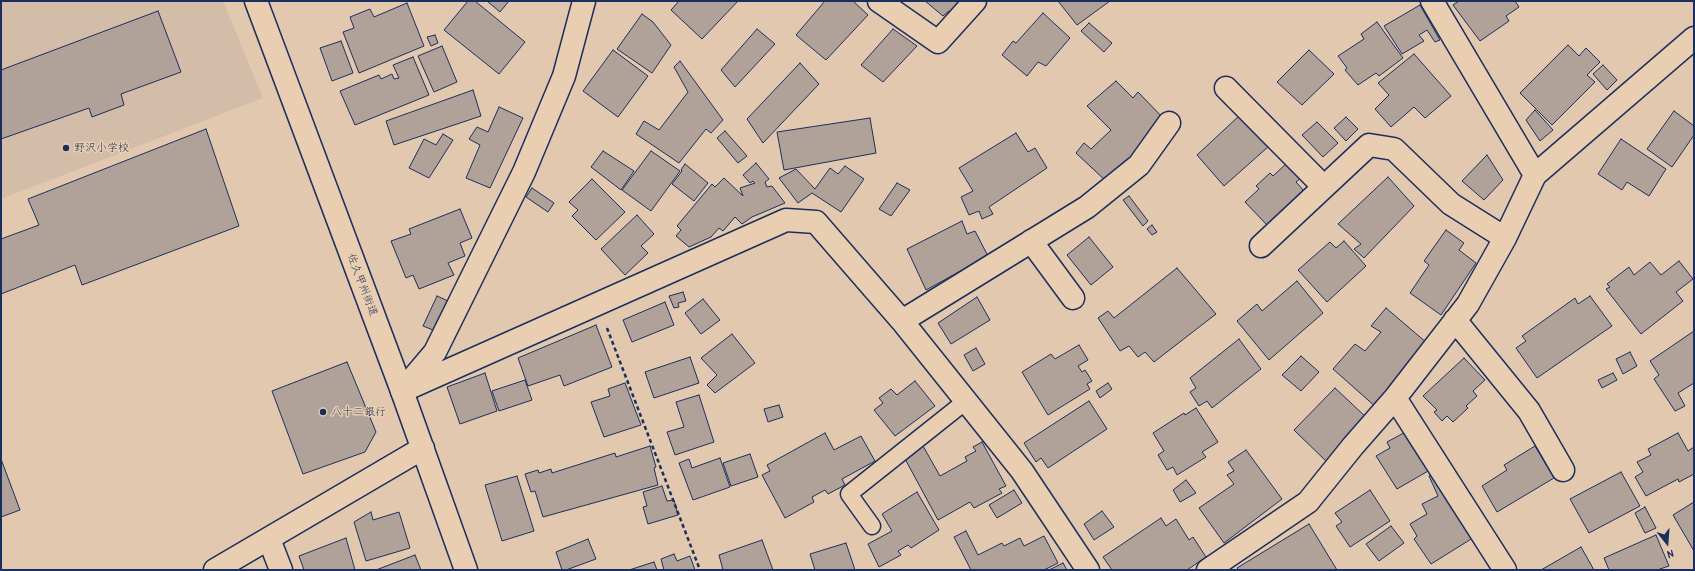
<!DOCTYPE html>
<html>
<head>
<meta charset="utf-8">
<style>
	body { margin:0 }
	#map { position:relative; width:1695px; height:571px; overflow:hidden; background:#e2c8ae; font-family:"Patrick Hand",sans-serif }
	canvas { display:block }
	.frame { position:absolute; inset:0; border:2px solid #1b2f5e; pointer-events:none }
	.north { position:absolute; left:1647px; top:523px; width:40px; height:40px; -webkit-text-stroke:3px #eaceb1; paint-order:stroke; rotate:163deg; font-size:11px; font-weight:700; line-height:16px; text-align:center; color:#1b2f5e }
	.north::after { content:''; display:block; margin:auto; width:14px; height:18px; background:#1b2f5e; clip-path:polygon(50% 0,100% 100%,50% 72%,0 100%) }
</style>
</head>
<body>
<div id="map">
<canvas width="1695" height="571"></canvas>
<div class="frame"></div>
<div class="north">N</div>
</div>
<script>
const ctx = document.querySelector('canvas').getContext('2d');
ctx.lineJoin = 'round';
function fill(path, color) { ctx.fillStyle = color; ctx.fill(path, 'evenodd'); }
const shape = rows => new Path2D(rows.map(r => 'M' + r).join(''));
function strokePath(path, color, width, dash) { ctx.strokeStyle = color; ctx.lineWidth = width; ctx.lineCap = dash ? 'butt' : 'round'; ctx.setLineDash(dash || []); ctx.stroke(path); }
function write(font, color, halo, rows, align = 'center') {
  ctx.font = font + ' "Patrick Hand","Klee One",sans-serif'; ctx.lineWidth = 3; ctx.setLineDash([]); ctx.textBaseline = 'middle'; ctx.strokeStyle = halo; ctx.fillStyle = color; for (const [text, x, y, turn = 0] of rows) {
    ctx.save(); ctx.translate(x, y); ctx.rotate((+turn || 0) * Math.PI / 180); ctx.textAlign = isNaN(turn) ? turn : align; if (halo) ctx.strokeText(text, 0, 0); ctx.fillText(text, 0, 0); ctx.restore();
  }
}
fill(shape([
	[1,1,223,1,263,98,1,199]
]), '#d3bda8');
const building = shape([
	[468,1,475,1,525,42,499,74,444,30,468,1],
	[487,1,509,1,500,12,487,1],
	[679,1,738,1,702,39,671,10,679,1],
	[825,1,853,1,868,15,826,60,796,35,825,1],
	[925,1,965,1,953,14,949,11,943,16,925,1],
	[1058,1,1110,1,1077,25,1058,1],
	[1459,1,1515,1,1519,7,1506,16,1509,21,1480,41,1453,5,1459,1],
	[407,3,424,46,359,73,343,32,354,28,350,17,370,9,374,17,407,3],
	[1420,5,1440,40,1435,42,1427,30,1419,35,1424,41,1402,54,1384,26,1420,5],
	[158,11,181,72,121,94,124,105,92,117,89,108,1,139,1,70,158,11],
	[1043,13,1070,38,1046,66,1038,62,1027,76,1002,55,1013,41,1016,43,1043,13],
	[642,14,653,22,671,45,652,73,617,49,642,14],
	[1377,22,1403,58,1379,76,1376,73,1358,85,1345,70,1347,68,1338,56,1364,39,1361,34,1377,22],
	[1089,23,1112,43,1104,52,1081,31,1089,23],
	[757,29,775,44,735,87,721,70,757,29],
	[893,29,917,46,883,82,861,65,893,29],
	[435,35,438,43,431,46,427,37,435,35],
	[341,41,353,73,332,81,320,48,341,41],
	[1568,45,1579,56,1586,48,1600,62,1587,75,1595,82,1552,125,1520,93,1568,45],
	[442,46,457,82,434,92,418,56,442,46],
	[613,50,648,76,618,117,583,91,613,50],
	[1309,50,1334,74,1302,105,1277,82,1309,50],
	[1414,54,1451,96,1425,118,1414,107,1391,127,1375,109,1389,95,1378,83,1414,54],
	[413,57,429,95,355,125,340,91,379,75,381,79,392,74,394,79,399,78,393,65,413,57],
	[680,61,723,120,711,133,706,129,679,163,636,134,644,121,659,130,688,92,674,67,680,61],
	[800,63,819,84,763,143,747,119,800,63],
	[1603,65,1617,80,1607,90,1593,74,1603,65],
	[1116,81,1133,98,1138,92,1167,122,1107,182,1076,153,1084,143,1091,149,1111,130,1087,106,1116,81],
	[473,90,481,116,394,145,386,121,473,90],
	[499,107,523,118,490,188,466,178,480,145,469,139,477,127,488,132,499,107],
	[1535,110,1553,130,1540,141,1526,120,1535,110],
	[1674,111,1694,126,1694,135,1672,167,1647,149,1674,111],
	[1239,116,1269,146,1224,186,1197,155,1239,116],
	[1346,117,1358,129,1346,141,1334,128,1346,117],
	[870,118,876,153,784,170,777,132,870,118],
	[1317,122,1338,143,1323,157,1302,135,1317,122],
	[206,129,239,226,82,285,75,265,1,294,1,239,39,225,28,199,206,129],
	[725,131,747,156,738,163,717,138,725,131],
	[1016,133,1028,152,1035,148,1047,168,989,207,993,214,982,219,979,211,969,215,961,197,973,191,959,168,1016,133],
	[443,134,453,140,429,178,409,168,424,139,436,145,443,134],
	[1621,139,1666,169,1649,196,1627,182,1622,190,1598,174,1621,139],
	[603,151,634,171,621,190,591,167,603,151],
	[651,151,680,171,651,211,622,190,651,151],
	[1487,155,1503,180,1484,200,1462,181,1487,155],
	[756,163,769,179,765,182,767,187,772,186,785,203,752,217,742,224,735,217,723,231,719,228,711,237,689,247,676,236,681,230,677,226,712,184,715,187,724,178,743,196,740,188,755,183,753,181,750,183,743,175,756,163],
	[1287,163,1301,178,1296,182,1304,191,1267,225,1245,202,1259,189,1256,186,1270,173,1273,176,1287,163],
	[685,164,708,183,694,201,672,184,682,171,681,170,685,164],
	[845,166,864,179,841,212,812,193,798,203,779,178,796,169,815,189,830,168,838,174,845,166],
	[1388,177,1414,206,1364,258,1354,249,1361,244,1338,224,1388,177],
	[592,179,625,212,596,240,572,216,578,210,569,202,592,179],
	[897,183,910,190,891,216,879,209,897,183],
	[532,188,554,203,548,212,526,197,532,188],
	[1129,196,1148,221,1143,226,1123,200,1129,196],
	[460,209,472,238,460,243,465,256,448,263,454,275,419,289,413,275,406,278,391,241,411,234,409,229,460,209],
	[637,215,654,234,641,246,648,253,625,275,601,249,637,215],
	[962,221,967,234,975,231,988,256,926,290,907,249,962,221],
	[1152,225,1157,232,1152,235,1147,229,1152,225],
	[1446,230,1464,243,1459,250,1476,263,1441,315,1410,293,1429,265,1424,261,1446,230],
	[1089,237,1113,267,1091,285,1067,255,1089,237],
	[1344,241,1366,266,1327,302,1298,270,1330,242,1336,248,1344,241],
	[1679,261,1693,279,1676,292,1683,301,1641,334,1606,289,1610,287,1607,284,1629,267,1634,275,1650,262,1661,275,1679,261],
	[1177,268,1216,314,1154,362,1145,352,1138,357,1129,346,1120,351,1098,318,1108,311,1114,318,1177,268],
	[1297,281,1323,313,1269,360,1237,321,1257,304,1262,311,1297,281],
	[683,292,686,301,678,303,679,307,674,308,669,296,683,292],
	[437,296,448,301,433,330,423,326,437,296],
	[1590,296,1612,326,1537,378,1516,348,1526,341,1522,336,1575,298,1578,304,1590,296],
	[977,297,990,320,951,344,938,323,977,297],
	[703,299,720,320,701,334,685,313,703,299],
	[665,302,674,325,632,342,623,320,665,302],
	[1386,308,1427,343,1398,375,1402,380,1377,408,1333,369,1355,344,1365,351,1381,332,1371,326,1386,308],
	[596,325,612,367,564,386,560,375,528,386,518,358,596,325],
	[1694,331,1694,383,1678,393,1685,406,1675,411,1654,379,1659,375,1650,361,1694,331],
	[732,334,755,363,715,393,707,385,717,375,701,358,732,334],
	[1239,339,1261,369,1212,408,1207,401,1199,406,1190,392,1196,388,1190,378,1239,339],
	[1079,345,1088,360,1078,366,1082,372,1085,370,1092,381,1087,384,1090,389,1048,415,1022,372,1051,354,1055,359,1079,345],
	[976,348,985,364,973,371,964,355,976,348],
	[1630,352,1637,366,1623,374,1616,359,1630,352],
	[1301,356,1319,372,1301,391,1282,375,1301,356],
	[690,357,699,383,654,398,645,372,690,357],
	[1464,358,1485,380,1473,391,1477,396,1466,406,1468,408,1453,422,1447,416,1442,421,1434,412,1437,410,1423,396,1464,358],
	[347,362,376,432,365,452,303,474,272,391,347,362],
	[485,373,497,411,460,424,447,387,485,373],
	[1613,373,1617,380,1602,388,1598,380,1613,373],
	[525,380,532,400,499,411,492,391,525,380],
	[915,381,935,406,895,436,874,410,883,403,879,398,891,389,897,395,915,381],
	[625,383,641,425,604,437,591,402,610,396,608,389,625,383],
	[1108,383,1112,389,1100,398,1096,391,1108,383],
	[1335,388,1368,419,1327,462,1294,430,1335,388],
	[699,395,714,442,675,455,667,432,684,427,676,402,699,395],
	[1089,401,1107,429,1048,468,1041,458,1036,462,1024,443,1089,401],
	[779,405,783,417,768,422,764,409,779,405],
	[1196,408,1218,442,1202,452,1206,457,1177,475,1173,467,1167,470,1158,455,1164,451,1153,433,1184,413,1185,415,1196,408],
	[1411,429,1435,467,1397,489,1376,456,1390,448,1387,442,1411,429],
	[825,433,834,450,861,436,875,461,842,479,845,485,828,494,825,490,812,497,814,502,785,518,762,475,770,471,767,465,825,433],
	[1678,433,1688,451,1694,447,1694,474,1679,482,1678,479,1646,496,1635,477,1643,472,1637,462,1651,455,1648,449,1678,433],
	[982,442,1006,486,999,489,1002,493,974,508,970,502,938,520,904,457,923,446,940,476,967,461,965,457,976,451,973,447,982,442],
	[650,446,656,467,654,468,658,485,543,517,535,491,531,492,525,474,538,470,539,473,551,469,552,473,615,453,616,457,650,446],
	[1535,446,1554,478,1497,512,1482,486,1507,470,1504,465,1535,446],
	[1246,450,1282,499,1224,543,1199,508,1234,484,1227,475,1234,471,1228,462,1246,450],
	[750,454,758,477,731,486,723,463,750,454],
	[720,458,730,487,693,500,679,463,689,459,692,468,720,458],
	[1,459,20,510,1,517,1,459],
	[1439,472,1476,536,1431,564,1414,539,1417,536,1410,524,1427,514,1422,504,1438,496,1429,476,1439,472],
	[1621,472,1640,506,1589,533,1570,499,1621,472],
	[517,476,534,531,502,541,485,485,517,476],
	[1186,480,1196,493,1180,502,1173,490,1186,480],
	[662,486,667,501,674,500,678,515,648,524,643,507,647,506,643,492,662,486],
	[1014,490,1022,503,997,518,989,505,1014,490],
	[1370,490,1390,521,1350,547,1336,526,1342,522,1335,513,1370,490],
	[917,492,939,530,911,548,908,545,898,551,901,555,879,567,868,544,892,531,882,514,917,492],
	[1694,502,1694,551,1673,515,1694,502],
	[1645,507,1656,528,1645,533,1635,513,1645,507],
	[1102,511,1114,527,1094,540,1084,524,1102,511],
	[371,512,373,520,399,512,410,548,366,561,354,522,371,512],
	[1161,518,1166,526,1176,519,1189,540,1193,537,1206,557,1187,570,1112,570,1103,557,1161,518],
	[1309,524,1337,570,1239,570,1237,568,1309,524],
	[1391,526,1404,543,1379,561,1366,544,1391,526],
	[966,531,978,555,1002,543,1004,546,1020,538,1024,546,1044,536,1058,563,1044,570,971,570,954,537,966,531],
	[1656,535,1669,566,1657,570,1609,570,1604,558,1656,535],
	[346,538,355,570,304,570,299,556,346,538],
	[588,539,596,559,566,570,562,570,556,552,588,539],
	[762,540,773,570,723,570,719,555,762,540],
	[846,543,855,570,815,570,810,554,846,543],
	[1581,547,1594,570,1541,570,1581,547],
	[674,554,677,561,690,556,695,570,664,570,661,559,674,554],
	[415,555,421,570,376,570,415,555],
	[654,562,657,570,629,570,654,562],
	[1063,563,1067,570,1049,570,1063,563]
]);
fill(building, '#b0a299');
strokePath(building, '#1b2f5e', 1);
const service = shape([
	[872,526,849,494,966,401]
]);
const minor = shape([
	[584,1,564,76,524,172,435,352,402,391,786,220,816,222,902,321,1022,471,1088,570],
	[879,1,938,42,975,1],
	[1432,1,1535,175],
	[1226,88,1324,187],
	[1031,241,1073,298],
	[1261,246,1369,145,1394,149,1451,204,1505,238],
	[1455,320,1529,411,1563,470],
	[902,321,1087,207,1139,165,1169,123],
	[1395,398,1505,570],
	[269,539,281,570],
	[1208,570,1308,502,1353,446,1395,398,1468,304,1505,238,1535,175,1694,38]
]);
const tertiary = shape([
	[256,1,402,391,466,570],
	[215,570,423,448]
]);
strokePath(service, '#1b2f5e', 19);
strokePath(minor, '#1b2f5e', 25);
strokePath(tertiary, '#1b2f5e', 25);
strokePath(shape([
	[607,328,700,570]
]), '#1b2f5e', 2.5, [4, 3]);
strokePath(service, '#eaceb1', 16);
strokePath(minor, '#eaceb1', 22);
strokePath(tertiary, '#eaceb1', 22);
for (const [x, y, r, color] of [
	[66,148,4,"#1b2f5e"],
	[323,412,4,"#1b2f5e"]
]) { const dot = new Path2D(); dot.arc(x, y, r, 0, 2 * Math.PI); ctx.fillStyle = color; ctx.fill(dot); strokePath(dot, '#eaceb1', 1.5); }
write('11px', '#1b2f5e', '#eaceb1', [
	["野沢小学校",74,148],
	["八十二銀行",331,412]
], 'left');
write('11px', '#1b2f5e', '#eaceb1', [
	["佐久甲州街道",362,285,69]
]);
</script>
</body>
</html>
